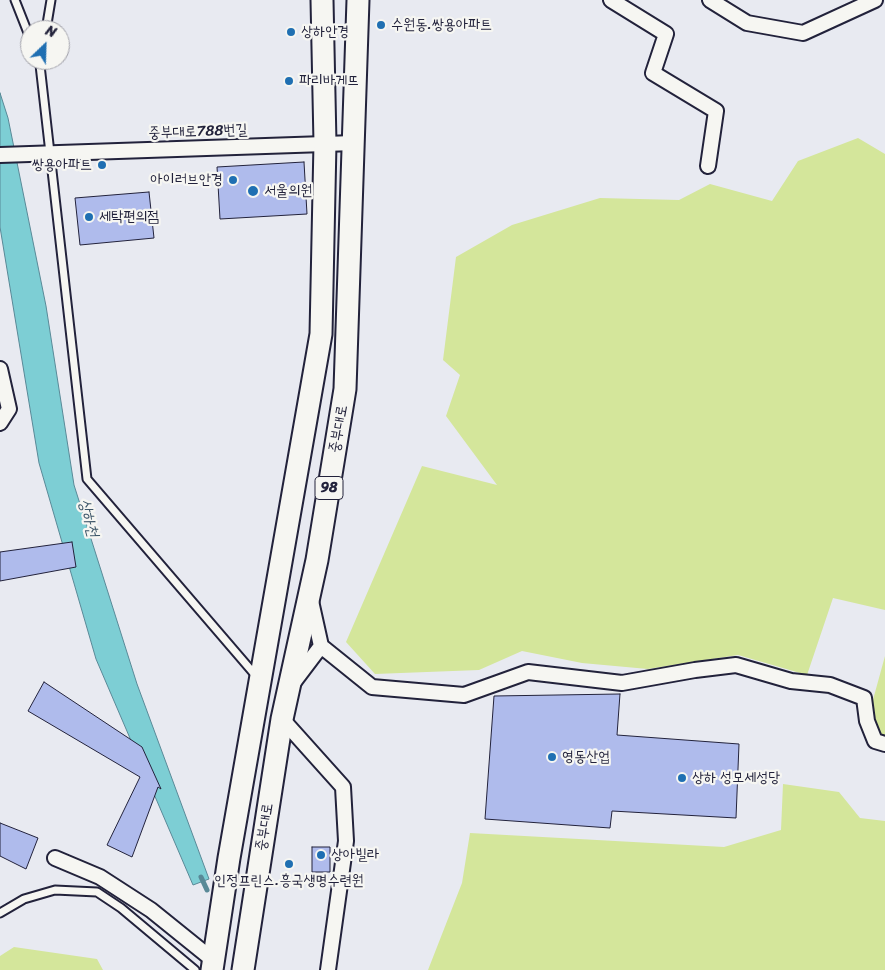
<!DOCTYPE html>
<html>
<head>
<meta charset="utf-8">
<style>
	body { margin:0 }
	#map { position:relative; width:885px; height:970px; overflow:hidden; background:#e8eaf1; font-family:Sriracha,sans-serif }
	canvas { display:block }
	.north { position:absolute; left:20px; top:20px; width:50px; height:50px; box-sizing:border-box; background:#f6f6f2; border:1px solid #a1a1a9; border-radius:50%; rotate:24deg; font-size:14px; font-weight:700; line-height:20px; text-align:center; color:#22223b }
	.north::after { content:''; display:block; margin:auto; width:18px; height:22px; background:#1f6fb2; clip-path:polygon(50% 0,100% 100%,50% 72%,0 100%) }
</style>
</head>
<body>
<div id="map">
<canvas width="885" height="970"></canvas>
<div class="north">N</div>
</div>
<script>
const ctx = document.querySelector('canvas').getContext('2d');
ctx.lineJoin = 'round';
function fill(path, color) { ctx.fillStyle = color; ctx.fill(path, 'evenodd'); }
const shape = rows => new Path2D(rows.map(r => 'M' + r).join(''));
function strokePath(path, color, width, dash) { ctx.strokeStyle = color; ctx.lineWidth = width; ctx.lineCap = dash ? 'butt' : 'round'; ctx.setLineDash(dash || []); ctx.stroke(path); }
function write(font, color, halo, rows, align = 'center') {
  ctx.font = font + ' Sriracha,"Poor Story",sans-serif'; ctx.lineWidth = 4.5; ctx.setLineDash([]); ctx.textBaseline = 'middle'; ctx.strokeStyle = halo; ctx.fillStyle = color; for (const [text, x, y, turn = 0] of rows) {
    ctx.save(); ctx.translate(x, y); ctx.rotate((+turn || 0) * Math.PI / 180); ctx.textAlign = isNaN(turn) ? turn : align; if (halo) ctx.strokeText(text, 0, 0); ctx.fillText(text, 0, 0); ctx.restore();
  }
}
fill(shape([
	[858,138,885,154,885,610,833,598,807,675,738,655,648,669,582,663,522,651,479,670,375,674,346,642,422,466,497,485,446,416,460,375,443,360,456,257,512,225,600,198,679,200,710,184,772,201,798,161],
	[885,656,885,740,872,737,871,707],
	[783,784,839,792,860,818,885,821,885,970,428,970,462,883,470,833,724,847,781,830],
	[14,947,97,959,103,970,0,970,0,956]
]), '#d4e69b');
const water = shape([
	[0,93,8,118,46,306,74,485,137,684,209,879,193,885,96,659,39,463,0,227,0,93]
]);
fill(water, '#7dced4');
strokePath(water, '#598997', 1);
strokePath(shape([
	[201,877,207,890]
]), '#598997', 5);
const building = shape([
	[304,162,307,214,220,219,217,167,304,162],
	[149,192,154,238,80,245,75,198,149,192],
	[72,542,76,567,0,581,0,552,72,542],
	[44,682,142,747,161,789,158,787,132,857,107,845,140,777,28,711,44,682],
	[620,694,617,735,739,744,736,818,612,811,610,828,485,819,494,696,620,694],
	[0,823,38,838,26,869,0,856,0,823],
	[312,847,330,847,330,872,312,872,312,847]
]);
fill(building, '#afbbec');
strokePath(building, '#22223b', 1);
const service = shape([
	[15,0,30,38],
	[46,30,51,0],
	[41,60,40,65,87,479,257,677],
	[0,913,24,899,55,890,97,892,121,908,195,970]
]);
const minor = shape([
	[611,0,666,34,653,73,716,111,708,166],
	[710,0,747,23,803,33,875,0],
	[0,155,354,143],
	[0,369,9,409,0,423],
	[311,601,321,646,372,687,464,695,528,672,622,683,695,670,736,665,791,681,830,685,864,698,867,721,875,741,885,744],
	[293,683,321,646],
	[282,719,343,787,346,841,328,970],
	[55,858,100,877,151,910,213,960]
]);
const primary = shape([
	[212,970,229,858,321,334,325,143,322,0],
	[243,970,282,719,317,560,345,389,358,0]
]);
strokePath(service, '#22223b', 11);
strokePath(minor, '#22223b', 18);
strokePath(primary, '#22223b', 25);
strokePath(service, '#f6f6f2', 7);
strokePath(minor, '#f6f6f2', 14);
strokePath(primary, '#f6f6f2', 21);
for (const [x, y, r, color] of [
	[381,25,5,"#1f6fb2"],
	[291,32,5,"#1f6fb2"],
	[289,81,5,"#1f6fb2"],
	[102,165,5,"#1f6fb2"],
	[233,180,5,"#1f6fb2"],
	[253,191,6,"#1f6fb2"],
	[89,217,5,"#1f6fb2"],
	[552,757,5,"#1f6fb2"],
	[682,778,5,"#1f6fb2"],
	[321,855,5,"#1f6fb2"],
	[289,864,5,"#1f6fb2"]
]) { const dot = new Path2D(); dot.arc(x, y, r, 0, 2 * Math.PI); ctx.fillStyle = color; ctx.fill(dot); strokePath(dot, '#f6f6f2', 2); }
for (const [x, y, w] of [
	[329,488,28]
]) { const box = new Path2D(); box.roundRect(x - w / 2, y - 11.5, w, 23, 4); ctx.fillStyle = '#f6f6f2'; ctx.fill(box); strokePath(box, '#22223b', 1); }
write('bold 14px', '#22223b', null, [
	["98",329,488]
]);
write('15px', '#22223b', '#f6f6f2', [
	["수원동.쌍용아파트",391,25],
	["상하안경",301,32],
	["파리바게뜨",299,81],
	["쌍용아파트",92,165,"right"],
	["아이러브안경",223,180,"right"],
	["서울의원",264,191],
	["세탁편의점",99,217],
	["영동산업",562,757],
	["상하 성모세성당",692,778],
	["상아빌라",331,855],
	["인정프린스.흥국생명수련원",289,881,"center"]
], 'left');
write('15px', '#22223b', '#f6f6f2', [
	["중부대로788번길",198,132,-2],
	["중부대로",339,429,-80],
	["중부대로",265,827,-81]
]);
write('italic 16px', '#3d5669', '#f6f6f2', [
	["상하천",88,518,75]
]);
</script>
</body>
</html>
